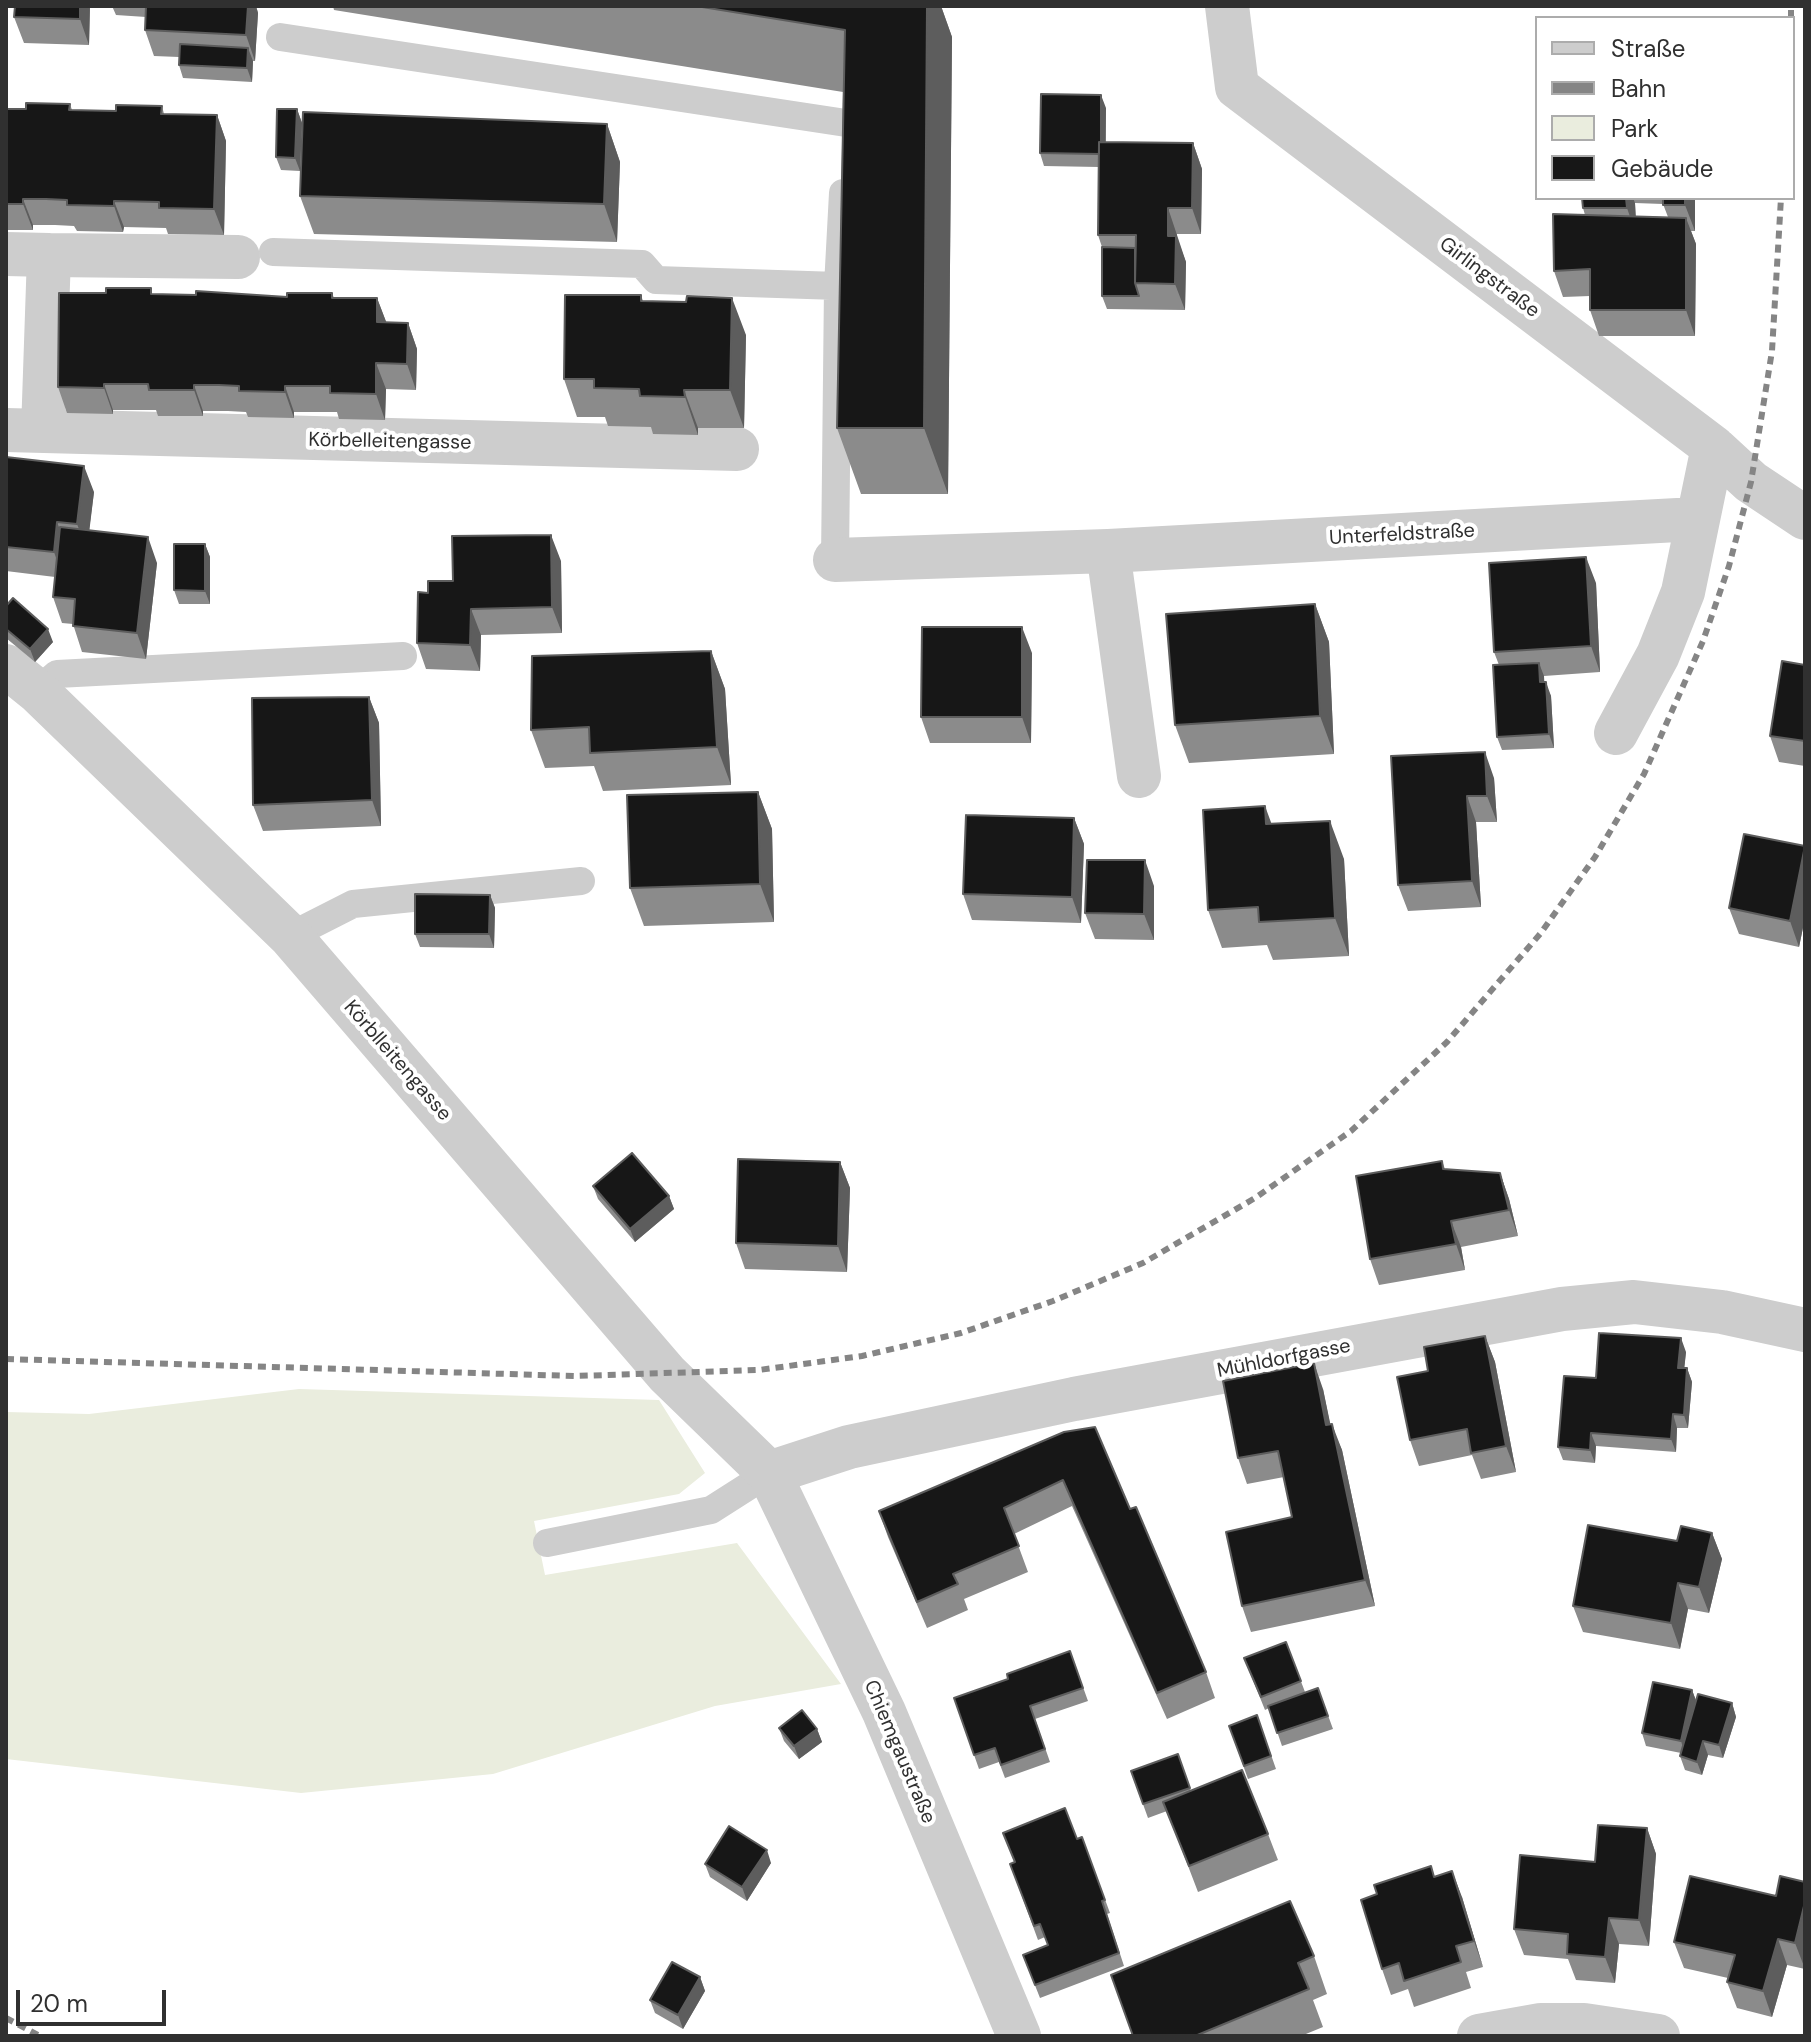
<!DOCTYPE html>
<html>
<head>
<meta charset="utf-8">
<style>
	body { margin:0 }
	#map { position:relative; width:1811px; height:2042px; overflow:hidden; background:#fff; font-family:"DM Sans",sans-serif }
	canvas { display:block }
	.frame { position:absolute; inset:0; border:8px solid #303030; pointer-events:none }
	.legend { position:absolute; left:1535px; top:16px; width:260px; height:184px; box-sizing:border-box; background:#fff; border:2px solid #acacac; margin:0; padding:10px 14px; list-style:none; font-size:24px; color:#303030 }
	.legend li { display:flex; align-items:center; gap:16px; height:40px }
	.legend b { width:40px; border:2px solid #acacac }
	.scale { position:absolute; left:16px; top:1990px; width:150px; height:36px; box-sizing:border-box; border:4px solid #303030; border-top:0; padding-left:10px; font-size:24px; line-height:28px; white-space:nowrap; color:#303030; -webkit-text-stroke:6px #fff; paint-order:stroke }
</style>
</head>
<body>
<div id="map">
<canvas width="1811" height="2042"></canvas>
<div class="frame"></div>
<ul class="legend">
<li><b style="height:10px;background:#cdcdcd"></b>Straße</li>
<li><b style="height:10px;background:#858585"></b>Bahn</li>
<li><b style="height:22px;background:#eaedde"></b>Park</li>
<li><b style="height:22px;background:#171717"></b>Gebäude</li>
</ul>
<div class="scale">20 m</div>
</div>
<script>
const ctx = document.querySelector('canvas').getContext('2d');
ctx.lineJoin = 'round';
function fill(path, color) { ctx.fillStyle = color; ctx.fill(path, 'evenodd'); }
const shape = rows => new Path2D(rows.map(r => 'M' + r).join(''));
function strokePath(path, color, width, dash) { ctx.strokeStyle = color; ctx.lineWidth = width; ctx.lineCap = dash ? 'butt' : 'round'; ctx.setLineDash(dash || []); ctx.stroke(path); }
function write(font, color, halo, rows, align = 'center') {
  ctx.font = font + ' "DM Sans",sans-serif'; ctx.lineWidth = 8; ctx.setLineDash([]); ctx.textBaseline = 'middle'; ctx.strokeStyle = halo; ctx.fillStyle = color; for (const [text, x, y, turn = 0] of rows) {
    ctx.save(); ctx.translate(x, y); ctx.rotate((+turn || 0) * Math.PI / 180); ctx.textAlign = isNaN(turn) ? turn : align; if (halo) ctx.strokeText(text, 0, 0); ctx.fillText(text, 0, 0); ctx.restore();
  }
}
fill(shape([
	[299,1389,659,1400,705,1473,679,1494,534,1521,545,1575,737,1543,841,1684,715,1706,493,1774,301,1793,6,1759,6,1412,89,1414]
]), '#eaedde');
strokePath(shape([
	[280,37,846,123],
	[273,252,642,264,656,280,838,286],
	[835,560,838,286,843,193],
	[37,691,57,674,403,656],
	[290,936,353,904,581,881],
	[547,1543,711,1510,769,1473]
]), '#cdcdcd', 28);
strokePath(shape([
	[1227,6,1237,87,1713,447,1751,482,1805,518],
	[6,254,49,255,43,431],
	[49,255,238,257],
	[6,430,737,449],
	[1108,551,1139,776],
	[835,560,1108,551,1696,519],
	[6,666,37,691,290,936,667,1374,769,1473,884,1712,1019,2036],
	[1616,733,1658,655,1683,592,1713,447],
	[769,1473,849,1447,1074,1399,1562,1309,1634,1302,1722,1312,1805,1330],
	[1479,2036,1541,2025,1584,2025,1658,2036]
]), '#cdcdcd', 44);
strokePath(shape([
	[1791,18,1791,6],
	[6,1359,575,1376,759,1370,862,1356,961,1333,1053,1301,1143,1263,1255,1198,1351,1131,1447,1042,1540,934,1595,857,1644,774,1703,641,1729,566,1751,482,1772,351,1781,198],
	[6,2018,40,2036]
]), '#858585', 6, [8, 6]);
fill(shape([
	[15,6,90,6,89,45,24,43,14,17],
	[112,6,256,6,258,13,255,61,253,61,252,82,183,78,179,65,179,57,154,56,145,30,146,17,116,15],
	[333,6,941,6,952,37,948,494,861,494,837,428,843,92,334,10],
	[70,104,72,110,116,111,162,106,164,114,217,115,226,141,224,235,168,234,166,228,124,227,123,232,77,231,74,226,55,225,33,225,33,230,6,230,6,109,26,109],
	[1106,108,1106,142,1193,143,1202,169,1201,234,1177,234,1177,239,1186,262,1185,310,1107,309,1102,296,1102,247,1098,235,1099,167,1044,166,1040,153],
	[297,109,302,123,300,171,281,170,276,157],
	[607,124,620,162,617,242,314,234,300,196],
	[1582,198,1695,198,1695,231,1691,231,1696,244,1695,336,1599,336,1590,310,1590,296,1563,297,1554,271,1585,215,1583,208],
	[1635,203,1663,204,1668,217,1636,216],
	[332,293,334,298,377,298,386,322,408,323,417,349,416,390,386,389,385,420,339,419,337,412,294,412,294,418,248,417,246,412,228,411,203,411,203,416,158,416,156,410,113,410,113,414,67,413,58,387,153,294,287,297],
	[641,295,643,301,746,335,744,428,698,428,698,435,653,434,651,427,608,426,605,417,577,417,564,379],
	[6,457,94,492,89,530,157,563,146,659,82,652,73,624,62,623,53,597,55,577,6,571],
	[205,544,210,557,210,604,179,604,174,590],
	[561,561,562,633,481,635,480,671,426,669,417,643,428,593,453,581],
	[1596,583,1600,672,1544,676,1544,682,1551,696,1554,748,1502,750,1497,737,1499,665,1494,652],
	[1315,604,1329,642,1334,754,1189,763,1175,725],
	[6,606,53,642,35,662,6,638],
	[711,651,725,689,731,785,603,791,594,766,545,768,531,730],
	[1032,653,1031,743,930,743,921,717],
	[1805,665,1805,766,1779,762,1770,736],
	[369,697,379,723,381,826,263,831,253,805],
	[1391,756,1494,778,1497,822,1476,822,1481,907,1408,911,1398,885],
	[758,792,772,829,774,922,644,926,630,888],
	[1074,818,1084,844,1081,923,972,920,963,894],
	[1272,824,1344,859,1349,956,1273,960,1267,945,1222,948,1208,910],
	[1805,846,1805,918,1799,947,1739,934,1729,908],
	[1154,886,1154,940,1095,939,1085,913],
	[490,895,495,908,494,948,420,947,415,934],
	[1442,1161,1445,1169,1500,1173,1509,1199,1518,1236,1461,1247,1465,1270,1379,1285,1370,1259],
	[840,1162,850,1188,847,1272,745,1269,736,1243],
	[593,1186,669,1196,674,1209,635,1242,598,1199],
	[1485,1336,1495,1362,1516,1472,1481,1479,1472,1455,1419,1466,1410,1440,1428,1371],
	[1686,1352,1684,1368,1687,1368,1692,1382,1688,1428,1677,1428,1676,1452,1596,1446,1595,1463,1563,1460,1558,1447,1596,1378],
	[1323,1389,1330,1424,1342,1450,1375,1606,1251,1632,1242,1606,1292,1517,1284,1477,1247,1484,1238,1458],
	[1064,1432,1130,1509,1206,1672,1215,1698,1167,1719,1072,1506,1014,1534,1028,1572,964,1599,968,1610,927,1628,888,1537,879,1511],
	[1712,1533,1722,1559,1709,1613,1688,1609,1680,1649,1583,1632,1573,1606],
	[1286,1642,1305,1692,1318,1688,1333,1729,1282,1746,1269,1708,1265,1710,1244,1658],
	[1070,1651,1088,1701,1035,1719,1050,1762,1005,1778,999,1762,979,1769,954,1698,1008,1679],
	[1692,1690,1696,1701,1732,1703,1736,1717,1723,1758,1708,1755,1702,1775,1685,1770,1680,1756,1681,1753,1646,1746,1642,1733],
	[1257,1715,1276,1769,1248,1779,1229,1726],
	[779,1728,817,1729,822,1742,799,1759,784,1741],
	[1178,1754,1191,1791,1268,1834,1278,1860,1198,1892,1167,1811,1148,1818,1131,1771],
	[1647,1828,1656,1854,1649,1946,1619,1944,1615,1983,1576,1980,1568,1959,1524,1955,1514,1929,1595,1862],
	[1082,1837,1110,1913,1107,1914,1124,1966,1040,1998,1023,1955,1048,1945,1045,1937,1038,1940,1010,1864],
	[771,1863,747,1901,710,1877,705,1864],
	[1780,1876,1805,1969,1787,1965,1772,2017,1737,2008,1727,1982,1728,1978,1684,1968,1674,1942,1776,1896],
	[1434,1877,1462,1897,1483,1967,1466,1972,1471,1988,1414,2007,1408,1989,1391,1995,1382,1969],
	[1314,1956,1327,1994,1313,2000,1323,2027,1301,2036,1133,2036],
	[700,1977,705,1991,683,2029,655,2013,650,2000]
]), '#8b8b8b');
fill(shape([
	[80,6,90,6,89,45,80,19],
	[248,6,256,6,258,13,255,61,246,35],
	[927,6,941,6,952,37,948,494,924,428],
	[248,48,253,61,252,82,247,68],
	[1101,95,1106,108,1105,167,1100,154],
	[297,109,302,123,300,171,295,158],
	[217,115,226,141,224,235,214,209],
	[607,124,620,162,617,242,604,204],
	[1193,143,1202,169,1201,234,1192,208],
	[1626,198,1633,198,1635,203,1636,234,1627,208],
	[1685,198,1695,198,1695,231,1685,205],
	[23,199,33,225,33,230,23,204],
	[114,201,124,227,123,232,114,206],
	[1168,208,1186,262,1185,310,1175,284,1168,236],
	[1686,218,1696,244,1695,336,1686,310],
	[377,298,387,324,377,322],
	[732,298,746,335,744,428,730,390],
	[408,323,417,349,416,390,407,364],
	[376,363,386,389,385,420,376,394],
	[104,384,113,410,113,414,104,388],
	[194,385,203,411,203,416,194,390],
	[285,386,294,412,294,418,285,392],
	[684,390,698,428,698,435,685,397],
	[84,466,94,492,87,550,77,524],
	[57,522,67,548,63,578,54,552],
	[551,535,561,561,562,633,552,607],
	[148,537,157,563,146,659,137,633],
	[205,544,210,557,210,604,205,591],
	[1586,557,1596,583,1600,672,1591,646],
	[1315,604,1329,642,1334,754,1320,716],
	[471,609,481,635,480,671,470,645],
	[1022,627,1032,653,1031,743,1022,717],
	[48,629,53,642,35,662,30,649],
	[711,651,725,689,731,785,717,747],
	[1539,663,1544,676,1545,695,1540,682],
	[1546,682,1551,696,1554,748,1549,734],
	[369,697,379,723,381,826,372,800],
	[1485,752,1494,778,1497,822,1487,796],
	[758,792,772,829,774,922,760,884],
	[1467,796,1476,822,1481,907,1472,881],
	[1265,806,1279,844,1266,824],
	[1074,818,1084,844,1081,923,1072,897],
	[1330,821,1344,859,1349,956,1335,918],
	[1805,846,1805,918,1799,947,1790,921],
	[1145,860,1154,886,1154,940,1144,914],
	[490,895,495,908,494,948,489,934],
	[840,1162,850,1188,847,1272,838,1246],
	[1500,1173,1509,1199,1518,1236,1509,1210],
	[669,1196,674,1209,635,1242,630,1229],
	[1451,1221,1461,1247,1465,1270,1456,1244],
	[1485,1336,1495,1362,1516,1472,1506,1446],
	[1681,1338,1686,1352,1683,1381,1678,1368],
	[1314,1363,1323,1389,1336,1451,1326,1425],
	[1687,1368,1692,1382,1688,1428,1684,1415],
	[1673,1414,1677,1428,1676,1452,1671,1439],
	[1332,1424,1342,1450,1375,1606,1365,1580],
	[1591,1433,1596,1446,1595,1463,1590,1450],
	[1712,1533,1722,1559,1709,1613,1699,1587],
	[1678,1583,1688,1609,1680,1649,1671,1623],
	[1692,1690,1697,1703,1685,1754,1681,1741],
	[1732,1703,1736,1717,1723,1758,1719,1745],
	[817,1729,822,1742,799,1759,794,1746],
	[1703,1741,1708,1755,1702,1775,1697,1762],
	[1647,1828,1656,1854,1649,1946,1639,1920],
	[767,1850,771,1863,747,1901,742,1887],
	[1452,1871,1462,1897,1483,1967,1474,1941],
	[1805,1902,1805,1969,1795,1943],
	[1609,1918,1619,1944,1615,1983,1605,1957],
	[1778,1939,1787,1965,1772,2017,1763,1991],
	[700,1977,705,1991,683,2029,678,2015]
]), '#5d5d5d');
const building = shape([
	[15,6,80,6,80,19,14,17,15,6],
	[146,6,248,6,246,35,145,30,146,6],
	[696,6,927,6,924,428,837,428,845,30,696,6],
	[180,44,248,48,247,68,179,65,180,44],
	[1041,94,1101,95,1101,142,1099,142,1099,154,1040,153,1041,94],
	[26,103,70,104,69,110,116,111,116,105,162,106,161,114,217,115,214,209,159,208,159,202,114,201,114,206,67,205,67,200,46,199,23,199,23,204,6,204,6,109,26,109,26,103],
	[277,109,297,109,295,158,276,157,277,109],
	[303,112,607,124,604,204,300,196,303,112],
	[1099,142,1193,143,1192,208,1168,208,1168,236,1176,236,1175,284,1135,283,1136,235,1098,235,1099,142],
	[1582,198,1626,198,1627,208,1583,208,1582,198],
	[1663,198,1685,198,1685,205,1663,205,1663,198],
	[1553,214,1686,218,1686,310,1590,310,1590,269,1554,271,1553,214],
	[1102,247,1135,248,1135,283,1139,296,1102,296,1102,247],
	[106,288,151,288,151,294,196,295,196,291,287,297,287,293,332,293,332,298,377,298,377,322,408,323,407,364,376,363,376,394,330,393,330,386,285,386,285,392,239,391,239,386,219,385,194,385,194,390,149,390,148,384,104,384,104,388,58,387,59,293,106,293,106,288],
	[565,295,641,295,641,301,686,302,687,296,732,298,730,390,684,390,685,397,640,396,639,389,594,388,594,379,564,379,565,295],
	[6,457,84,466,77,524,57,522,54,552,6,547,6,457],
	[60,527,148,537,137,633,73,626,75,599,53,597,60,527],
	[551,535,552,607,471,609,470,645,417,643,418,592,428,593,428,581,453,581,452,536,551,535],
	[174,544,205,544,205,591,174,590,174,544],
	[1586,557,1591,646,1494,652,1489,563,1586,557],
	[13,598,48,629,30,649,6,629,6,606,13,598],
	[1315,604,1320,716,1175,725,1166,614,1315,604],
	[922,627,1022,627,1022,717,921,717,922,627],
	[711,651,717,747,590,753,589,727,531,730,532,656,711,651],
	[1782,661,1805,665,1805,741,1770,736,1782,661],
	[1539,663,1540,682,1546,682,1549,734,1497,737,1493,665,1539,663],
	[369,697,372,800,253,805,252,698,369,697],
	[1485,752,1487,796,1467,796,1472,881,1398,885,1391,756,1485,752],
	[758,792,760,884,630,888,627,795,758,792],
	[1265,806,1266,824,1330,821,1335,918,1259,922,1258,907,1208,910,1203,810,1265,806],
	[966,815,1074,818,1072,897,963,894,966,815],
	[1744,834,1805,846,1790,921,1729,908,1744,834],
	[1087,860,1145,860,1144,914,1085,913,1087,860],
	[415,894,490,895,489,934,415,934,415,894],
	[632,1153,669,1196,630,1229,593,1186,632,1153],
	[738,1159,840,1162,838,1246,736,1243,738,1159],
	[1442,1161,1443,1169,1500,1173,1509,1210,1451,1221,1456,1244,1370,1259,1356,1176,1442,1161],
	[1599,1333,1681,1338,1678,1368,1687,1368,1684,1415,1673,1414,1671,1439,1591,1433,1590,1450,1558,1447,1564,1376,1596,1378,1599,1333],
	[1485,1336,1506,1446,1471,1453,1467,1429,1410,1440,1397,1377,1428,1371,1424,1347,1485,1336],
	[1314,1363,1326,1425,1332,1424,1365,1580,1242,1606,1226,1532,1292,1517,1278,1451,1238,1458,1223,1381,1314,1363],
	[1095,1427,1130,1509,1136,1507,1206,1672,1157,1693,1063,1480,1004,1508,1019,1546,953,1574,958,1584,917,1602,879,1511,1064,1432,1095,1427],
	[1588,1525,1677,1541,1681,1526,1712,1533,1699,1587,1678,1583,1671,1623,1573,1606,1588,1525],
	[1286,1642,1301,1681,1261,1697,1244,1658,1286,1642],
	[1070,1651,1083,1688,1030,1706,1045,1749,1001,1765,995,1748,974,1755,954,1698,1008,1679,1007,1674,1070,1651],
	[1653,1682,1692,1690,1681,1741,1642,1733,1653,1682],
	[1318,1688,1328,1716,1277,1733,1268,1706,1318,1688],
	[1698,1694,1732,1703,1719,1745,1703,1741,1697,1762,1680,1756,1698,1694],
	[802,1710,817,1729,794,1746,779,1728,802,1710],
	[1257,1715,1271,1756,1244,1766,1229,1726,1257,1715],
	[1178,1754,1190,1788,1143,1804,1131,1771,1178,1754],
	[1242,1770,1268,1834,1189,1866,1163,1802,1242,1770],
	[1065,1808,1077,1839,1082,1837,1105,1900,1102,1901,1119,1953,1035,1985,1023,1955,1048,1945,1040,1924,1034,1926,1010,1864,1015,1862,1003,1833,1065,1808],
	[1598,1825,1647,1828,1639,1920,1609,1918,1605,1957,1567,1954,1568,1934,1514,1929,1520,1855,1595,1862,1598,1825],
	[729,1826,767,1850,742,1887,705,1864,729,1826],
	[1431,1866,1434,1877,1452,1871,1474,1941,1456,1946,1461,1962,1404,1981,1399,1963,1382,1969,1361,1900,1377,1894,1374,1885,1431,1866],
	[1690,1876,1776,1896,1780,1876,1805,1882,1805,1902,1795,1943,1778,1939,1763,1991,1727,1982,1735,1955,1674,1942,1690,1876],
	[1290,1901,1314,1956,1298,1963,1309,1989,1195,2036,1133,2036,1111,1975,1290,1901],
	[672,1962,700,1977,678,2015,650,2000,672,1962]
]);
fill(building, '#171717');
strokePath(building, '#5d5d5d', 2);
write('20px', '#303030', '#fff', [
	["Girlingstraße",1489,278,37],
	["Körbelleitengasse",390,442,1],
	["Unterfeldstraße",1402,535,-3],
	["Körblleitengasse",397,1061,49],
	["Mühldorfgasse",1284,1359,-11],
	["Chiemgaustraße",899,1752,67]
]);
</script>
</body>
</html>
